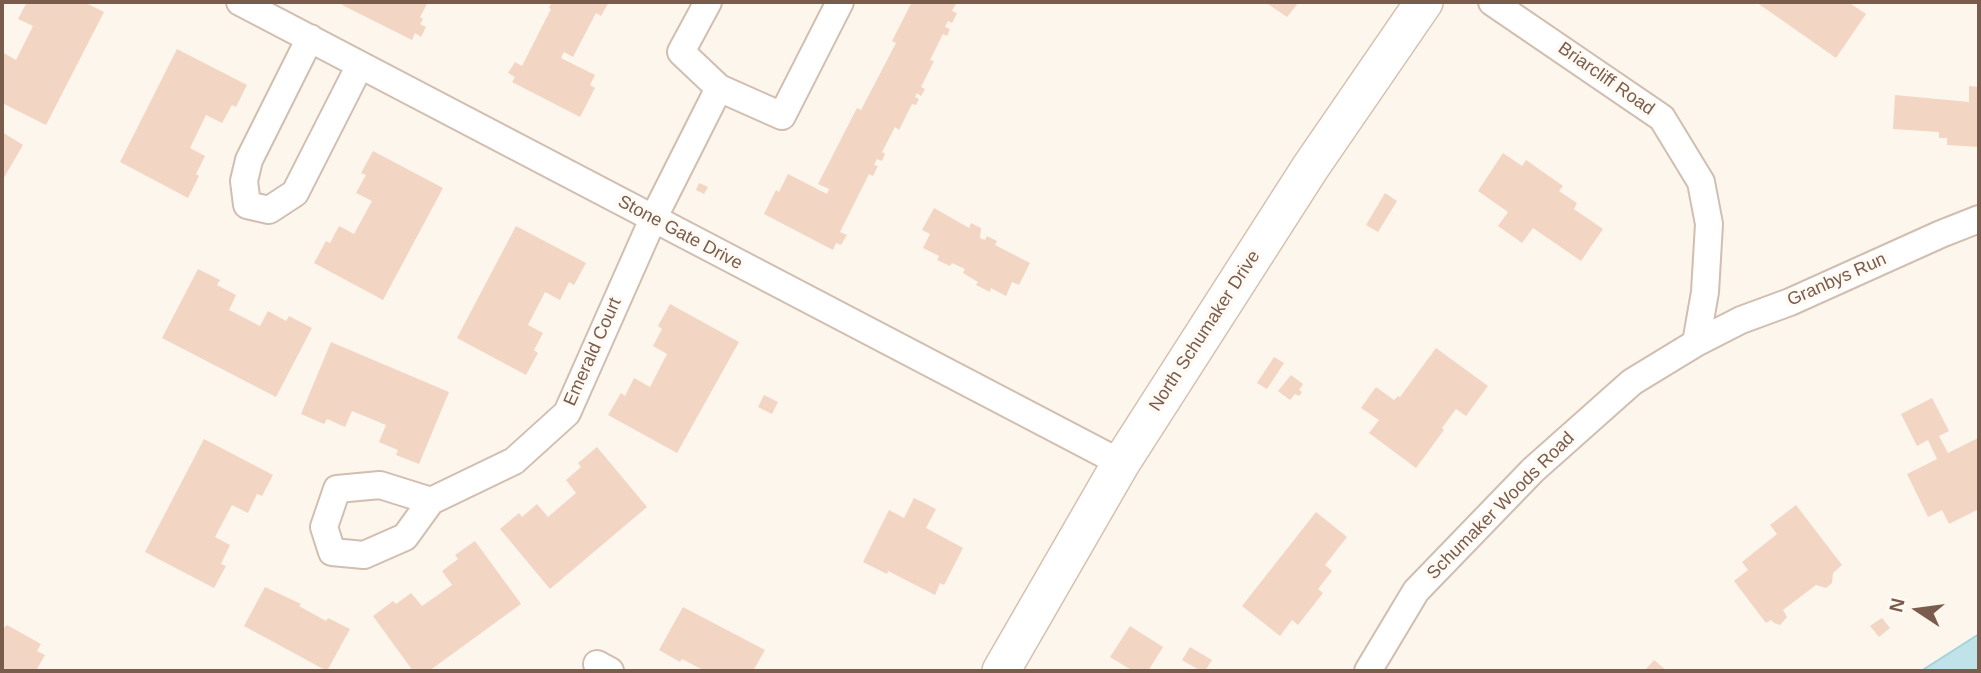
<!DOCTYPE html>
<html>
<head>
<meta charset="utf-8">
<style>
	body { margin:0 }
	#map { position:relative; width:1981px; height:673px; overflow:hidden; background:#fdf6ec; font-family:Arial,sans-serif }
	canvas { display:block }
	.frame { position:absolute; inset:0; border:4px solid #7a5c4d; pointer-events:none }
	.north { position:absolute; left:1883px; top:575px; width:70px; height:70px; -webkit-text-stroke:5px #fffaf3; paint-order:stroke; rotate:283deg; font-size:19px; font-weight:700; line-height:28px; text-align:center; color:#7a5c4d }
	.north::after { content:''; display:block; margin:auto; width:24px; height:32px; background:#7a5c4d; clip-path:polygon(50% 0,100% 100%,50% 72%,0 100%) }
</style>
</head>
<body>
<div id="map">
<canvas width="1981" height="673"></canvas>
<div class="frame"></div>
<div class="north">N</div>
</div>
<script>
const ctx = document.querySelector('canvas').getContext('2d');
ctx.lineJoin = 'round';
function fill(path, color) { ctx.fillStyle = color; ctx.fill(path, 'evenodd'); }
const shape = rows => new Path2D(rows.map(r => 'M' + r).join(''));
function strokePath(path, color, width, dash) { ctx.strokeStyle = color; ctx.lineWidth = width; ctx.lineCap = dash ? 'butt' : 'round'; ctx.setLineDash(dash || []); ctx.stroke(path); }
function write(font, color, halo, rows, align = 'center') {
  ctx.font = font + ' Arial,sans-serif'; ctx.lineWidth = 7; ctx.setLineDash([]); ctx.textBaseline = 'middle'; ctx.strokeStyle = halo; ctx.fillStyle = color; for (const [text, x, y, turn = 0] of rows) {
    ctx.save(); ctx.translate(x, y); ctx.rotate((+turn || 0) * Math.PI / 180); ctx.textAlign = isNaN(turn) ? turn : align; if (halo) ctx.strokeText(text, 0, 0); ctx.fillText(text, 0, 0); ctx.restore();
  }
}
const water = shape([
	[1979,634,1979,671,1921,671,1979,634]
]);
fill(water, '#bfe3e8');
strokePath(water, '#a5d3da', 2);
fill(shape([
	[27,2,84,2,104,12,46,125,2,103,2,52,16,60,33,26,18,19],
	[344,2,428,2,420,17,423,19,420,24,426,27,421,37,415,33,412,40,342,5],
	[552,2,609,2,601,16,596,13,573,57,564,52,561,58,595,75,590,85,595,88,580,117,512,82,515,77,508,73,515,62,522,66,551,9,549,8],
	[912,2,957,2,952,11,957,13,952,23,948,21,945,27,950,29,947,36,943,34,930,60,934,61,921,87,925,89,921,96,917,93,915,97,919,99,916,105,912,104,899,130,895,127,882,152,885,154,882,161,877,159,874,165,878,166,873,176,869,174,840,232,847,235,841,245,836,243,833,250,764,214,776,190,779,192,788,174,827,194,829,189,818,184,857,108,861,110,896,43,892,41],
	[1265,2,1299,2,1287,17],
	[1756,2,1848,2,1866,14,1836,58],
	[177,49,247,85,236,107,232,105,222,123,206,115,190,148,205,156,196,174,199,176,188,198,120,162],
	[1969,86,1979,87,1979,147,1947,145,1947,138,1939,138,1939,132,1893,129,1895,95,1969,102],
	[2,132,23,145,2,181],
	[373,151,443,188,383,300,314,263,326,241,330,243,339,226,354,234,372,201,356,193,366,175,361,173],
	[1503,153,1522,166,1526,160,1563,186,1559,191,1577,203,1574,209,1603,229,1581,261,1533,228,1522,243,1498,226,1508,212,1478,191],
	[699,183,708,187,704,194,696,190],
	[1385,193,1397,201,1378,232,1366,225],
	[934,208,969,228,971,223,981,228,980,238,985,240,987,236,997,241,995,245,1030,263,1019,285,1012,282,1006,296,991,288,990,292,976,285,978,282,963,273,965,269,952,263,950,266,937,260,939,256,923,248,930,234,922,230],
	[516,226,586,263,574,285,569,282,560,300,545,292,528,325,543,333,534,350,538,353,526,375,457,338],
	[198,269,220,280,217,285,236,295,229,310,260,326,268,311,286,321,289,316,312,328,276,397,162,338],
	[670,304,739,342,677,453,608,415,621,393,625,396,634,378,650,387,667,354,653,346,662,329,658,326],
	[331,342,449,392,419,464,396,455,398,450,379,442,386,425,352,411,345,427,327,419,324,424,301,414],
	[1436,348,1488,386,1466,416,1456,409,1442,428,1444,430,1416,468,1369,433,1379,420,1361,408,1376,387,1394,400,1398,396,1400,397],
	[1274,357,1284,363,1267,389,1257,383],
	[1291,375,1303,384,1299,390,1302,392,1299,396,1295,394,1290,400,1278,391],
	[764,395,778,402,772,414,758,407],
	[1932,398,1949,431,1939,436,1948,453,1978,438,1979,440,1979,509,1949,524,1942,510,1928,517,1907,474,1937,459,1928,440,1917,446,1901,414],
	[204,439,273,475,262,496,257,494,248,513,232,505,215,537,230,545,221,564,226,566,214,588,145,552],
	[597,447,647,507,550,589,500,529,519,513,522,517,537,504,548,517,576,493,566,480,581,467,578,463],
	[914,498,936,509,926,528,963,548,944,585,940,583,935,595,888,571,887,574,863,562,889,510,904,518],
	[1796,505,1842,565,1833,573,1832,583,1826,588,1816,585,1783,610,1787,617,1780,625,1774,623,1771,620,1766,623,1734,581,1748,570,1742,562,1777,534,1770,525],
	[1316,512,1347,537,1325,565,1332,571,1318,589,1323,593,1298,625,1292,620,1280,636,1242,606],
	[475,541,521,604,429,671,413,671,373,616,393,601,396,604,411,593,422,606,452,585,442,571,458,559,455,555],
	[265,587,301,604,299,606,326,621,328,618,350,629,327,671,244,626],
	[683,607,765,650,753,671,700,671,701,669,682,659,680,662,659,650],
	[1882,618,1890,628,1879,637,1870,626],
	[7,625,41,644,37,651,45,655,36,671,2,671,2,630],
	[1130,626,1163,647,1148,671,1133,671,1110,657],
	[1190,647,1212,660,1205,671,1201,671,1182,660],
	[1654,660,1667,671,1644,671]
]), '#f3d5c3');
const street = shape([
	[240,2,1121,463],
	[708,2,681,52,719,88,782,116,840,2],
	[1492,2,1662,118,1701,182,1709,224,1705,292,1696,343],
	[310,38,249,160,244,181,247,205,269,210,295,193,360,65],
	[431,501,380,485,337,489,324,527,332,552,364,555,405,537,431,501,514,461,567,413,653,219,719,88],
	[597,664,610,671],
	[1368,671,1416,591,1533,470,1632,382,1696,343,1741,320,1790,302,1941,234,1979,219]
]);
const secondary = shape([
	[1001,671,1121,463,1310,168,1424,2]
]);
strokePath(street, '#d1beb0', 30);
strokePath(secondary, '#d6c0b0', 40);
strokePath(street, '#fff', 26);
strokePath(secondary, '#fff', 37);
write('18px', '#7a5c4d', '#fffaf3', [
	["Briarcliff Road",1606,79,35],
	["Stone Gate Drive",680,233,28],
	["Granbys Run",1837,280,-24],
	["North Schumaker Drive",1205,331,-57],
	["Emerald Court",593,352,-66],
	["Schumaker Woods Road",1501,506,-45]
]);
</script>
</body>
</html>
